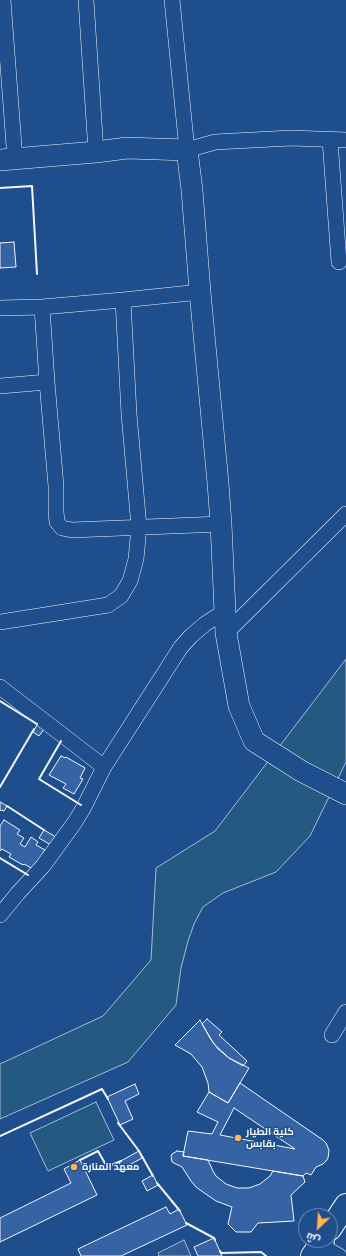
<!DOCTYPE html>
<html>
<head>
<meta charset="utf-8">
<style>
	body { margin:0 }
	#map { position:relative; width:346px; height:1256px; overflow:hidden; background:#1f4e8c; font-family:Signika,Cairo,sans-serif }
	canvas { display:block }
	.north { position:absolute; left:298px; top:1208px; width:40px; height:40px; box-sizing:border-box; background:#1f4e8c; border:1px solid #7391ba; border-radius:50%; rotate:205deg; font-size:11px; font-weight:700; line-height:16px; text-align:center; color:#f2f6ff }
	.north::after { content:''; display:block; margin:auto; width:14px; height:18px; background:#ffb74d; clip-path:polygon(50% 0,100% 100%,50% 72%,0 100%) }
</style>
</head>
<body>
<div id="map">
<canvas width="346" height="1256"></canvas>
<div class="north">ش</div>
</div>
<script>
const ctx = document.querySelector('canvas').getContext('2d');
ctx.lineJoin = 'round';
function fill(path, color) { ctx.fillStyle = color; ctx.fill(path, 'evenodd'); }
const shape = rows => new Path2D(rows.map(r => 'M' + r).join(''));
function strokePath(path, color, width, dash) { ctx.strokeStyle = color; ctx.lineWidth = width; ctx.lineCap = dash ? 'butt' : 'round'; ctx.setLineDash(dash || []); ctx.stroke(path); }
function write(font, color, halo, rows, align = 'center') {
  ctx.font = font + ' Signika,Cairo,sans-serif'; ctx.lineWidth = 3; ctx.setLineDash([]); ctx.textBaseline = 'middle'; ctx.strokeStyle = halo; ctx.fillStyle = color; for (const [text, x, y, turn = 0] of rows) {
    ctx.save(); ctx.translate(x, y); ctx.rotate((+turn || 0) * Math.PI / 180); ctx.textAlign = isNaN(turn) ? turn : align; if (halo) ctx.strokeText(text, 0, 0); ctx.fillText(text, 0, 0); ctx.restore();
  }
}
const green = shape([
	[346,659,346,762,310,836,276,872,223,893,203,907,194,924,188,941,181,968,176,1005,128,1062,0,1119,0,1064,103,1016,151,960,156,868,215,831,346,659],
	[96,1102,114,1140,48,1171,30,1133,96,1102]
]);
fill(green, '#245a82');
strokePath(green, '#a8bbd7', 1);
const parking = shape([
	[184,1240,191,1256,159,1256,158,1253,184,1240]
]);
fill(parking, '#305b95');
strokePath(parking, '#a8bbd7', 1);
const building = shape([
	[14,242,16,267,0,268,0,243,14,242],
	[37,725,44,729,39,736,33,732,37,725],
	[61,756,65,758,66,757,85,768,80,778,83,779,74,794,63,788,66,784,49,775,61,756],
	[0,802,7,806,4,811,1,810,0,811,0,802],
	[4,820,20,830,17,834,24,838,20,844,25,847,31,837,38,842,36,845,45,850,33,869,24,864,23,865,9,857,11,854,2,849,0,851,0,826,4,820],
	[44,830,61,840,56,848,39,838,44,830],
	[207,1019,222,1032,219,1035,247,1061,243,1066,229,1058,214,1044,202,1024,207,1019],
	[200,1020,210,1038,218,1049,229,1058,249,1068,228,1103,209,1092,208,1083,202,1067,191,1054,175,1045,200,1020],
	[240,1083,323,1140,326,1143,329,1150,328,1158,326,1161,323,1164,316,1167,311,1175,306,1173,303,1176,183,1156,188,1131,212,1134,218,1122,197,1112,209,1092,228,1103,240,1083],
	[234,1108,295,1149,220,1135,234,1108],
	[135,1084,139,1094,125,1101,133,1119,120,1125,107,1097,135,1084],
	[139,1151,142,1158,122,1169,119,1162,139,1151],
	[177,1151,184,1152,183,1156,208,1160,213,1171,216,1176,226,1184,237,1188,249,1188,260,1184,270,1176,273,1171,303,1176,305,1182,291,1195,294,1221,258,1223,251,1232,236,1232,228,1224,232,1207,216,1201,203,1192,196,1187,191,1181,182,1167,172,1162,171,1156,172,1154,177,1151],
	[80,1160,97,1195,0,1242,0,1218,71,1183,64,1169,80,1160],
	[153,1175,158,1185,147,1191,142,1181,153,1175],
	[166,1207,170,1214,179,1209,187,1225,121,1256,81,1256,78,1249,166,1207],
	[214,1238,222,1256,198,1256,194,1247,214,1238]
]);
fill(building, '#3563a3');
strokePath(building, '#f2f6ff', 1);
const street = shape([
	[3,0,15,159],
	[86,0,96,152],
	[172,0,187,150,215,142,291,138,346,140],
	[330,140,339,262],
	[42,307,47,382,56,486,56,512,57,522,62,528,72,530,221,524],
	[0,308,42,307,123,300,200,292],
	[0,386,47,382],
	[0,622,108,605,121,596,130,581,136,559,139,527,129,414,123,300],
	[226,633,346,514],
	[0,687,104,767],
	[0,915,18,893,43,866,75,822,84,807,104,767,181,647,191,636,205,624,225,611],
	[332,1035,346,1012],
	[320,1245,339,1256]
]);
const secondary = shape([
	[0,160,96,152,127,148,187,150,192,190,200,292,218,483,221,524,226,633,239,706,254,741,301,771,346,794]
]);
const primary = shape([
	[330,1229,346,1205],
	[312,1256,323,1240]
]);
strokePath(street, '#f2f6ff', 16);
strokePath(secondary, '#f2f6ff', 22);
strokePath(primary, '#f2f6ff', 24);
strokePath(street, '#1f4e8c', 15);
strokePath(secondary, '#1f4e8c', 21);
strokePath(primary, '#1f4e8c', 22);
strokePath(shape([
	[0,188,32,186,37,274],
	[0,701,37,724],
	[61,741,39,779,81,805],
	[0,787,34,729],
	[7,806,44,830],
	[0,858,28,875],
	[118,1123,139,1151,153,1176],
	[0,1136,102,1089,108,1099],
	[80,1160,98,1151,107,1167,121,1161],
	[157,1183,180,1211],
	[186,1223,214,1238,215,1240],
	[220,1251,221,1253,261,1252,266,1256]
]), '#f2f6ff', 2);
for (const [x, y, r, color] of [
	[238,1138,4,"#ffb74d"],
	[74,1167,4,"#ffb74d"]
]) { const dot = new Path2D(); dot.arc(x, y, r, 0, 2 * Math.PI); ctx.fillStyle = color; ctx.fill(dot); strokePath(dot, '#1f4e8c', 1.5); }
write('bold 10px', '#f2f6ff', '#1f4e8c', [
	["كلية الطيار",246,1132],
	["بقابس",246,1144],
	["معهد المنارة",82,1167]
], 'left');
</script>
</body>
</html>
